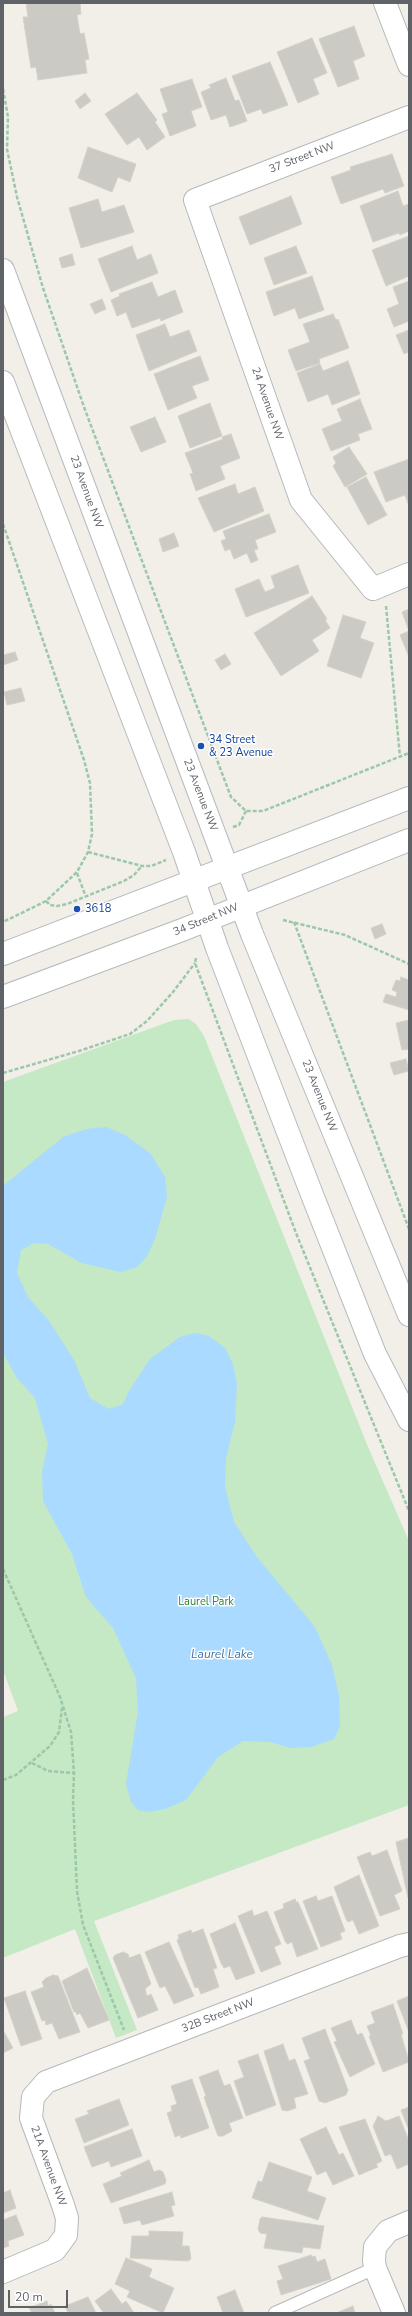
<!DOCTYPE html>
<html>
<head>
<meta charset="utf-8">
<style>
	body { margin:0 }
	#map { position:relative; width:412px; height:2316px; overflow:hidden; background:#f1efe8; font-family:"Nunito Sans",sans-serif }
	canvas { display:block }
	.frame { position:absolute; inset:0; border:4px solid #5f6368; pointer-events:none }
	.scale { position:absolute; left:8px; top:2290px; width:60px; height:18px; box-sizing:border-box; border:2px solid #5f6368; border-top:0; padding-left:5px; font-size:12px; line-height:14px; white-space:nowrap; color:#5f6368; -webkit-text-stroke:3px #fff; paint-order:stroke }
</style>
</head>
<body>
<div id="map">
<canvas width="412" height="2316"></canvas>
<div class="frame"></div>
<div class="scale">20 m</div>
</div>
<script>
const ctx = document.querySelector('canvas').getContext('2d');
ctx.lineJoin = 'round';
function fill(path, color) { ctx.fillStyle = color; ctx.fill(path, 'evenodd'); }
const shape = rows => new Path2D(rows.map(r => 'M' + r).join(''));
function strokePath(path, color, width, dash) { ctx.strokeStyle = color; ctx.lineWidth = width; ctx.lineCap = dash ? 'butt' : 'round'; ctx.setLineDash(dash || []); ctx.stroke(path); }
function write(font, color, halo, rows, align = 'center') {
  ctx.font = font + ' "Nunito Sans",sans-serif'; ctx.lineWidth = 3; ctx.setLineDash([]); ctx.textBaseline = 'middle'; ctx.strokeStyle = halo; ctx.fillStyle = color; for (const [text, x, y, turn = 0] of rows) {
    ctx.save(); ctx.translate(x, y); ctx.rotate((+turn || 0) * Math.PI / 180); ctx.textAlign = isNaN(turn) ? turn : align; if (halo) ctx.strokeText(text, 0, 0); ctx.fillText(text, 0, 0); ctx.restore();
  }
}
fill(shape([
	[189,1019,196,1024,204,1036,368,1447,409,1541,409,1805,94,1921,137,2030,116,2038,75,1929,3,1958,3,1717,18,1711,3,1670,3,1082,174,1020]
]), '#c5e8c5');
fill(shape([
	[106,1127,125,1135,151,1154,165,1177,167,1197,155,1239,147,1256,137,1267,121,1272,82,1263,48,1244,34,1243,21,1250,17,1273,28,1297,49,1321,74,1360,90,1398,109,1409,123,1404,129,1391,150,1359,180,1337,195,1333,209,1336,225,1348,233,1364,237,1384,235,1421,226,1459,225,1486,234,1522,257,1557,315,1627,332,1665,339,1696,340,1726,334,1739,311,1747,291,1748,270,1742,243,1741,218,1757,186,1800,165,1809,149,1812,138,1810,131,1802,126,1784,138,1712,136,1678,113,1628,86,1597,72,1554,43,1501,42,1472,48,1444,35,1398,17,1378,3,1353,3,1186,63,1137,86,1129]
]), '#aadaff');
const building = shape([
	[26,3,80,3,81,14,77,15,80,34,84,33,89,59,85,60,87,73,38,80,36,67,31,68,23,17,28,17,26,3],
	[354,26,365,56,353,61,359,79,338,87,319,39,354,26],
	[312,38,327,73,313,79,319,94,298,103,277,52,312,38],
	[270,62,288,105,263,114,261,109,247,114,232,76,270,62],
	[226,78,235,101,239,100,247,121,230,127,226,115,211,120,201,92,211,88,209,85,226,78],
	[192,79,202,107,191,111,196,126,170,136,162,114,168,112,160,89,192,79],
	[85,93,91,101,80,109,75,101,85,93],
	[137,93,157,120,155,122,165,137,147,150,139,137,127,145,105,114,137,93],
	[88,147,136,164,130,182,118,177,112,192,78,178,88,147],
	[392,154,404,186,385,193,383,189,341,204,331,177,351,170,350,167,392,154],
	[398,191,403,206,409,204,409,231,400,235,399,233,373,242,360,206,398,191],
	[291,196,302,224,250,245,239,217,291,196],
	[98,199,102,212,124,205,134,232,81,248,69,208,98,199],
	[409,236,409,276,386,286,372,250,409,236],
	[132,246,137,260,151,254,158,273,111,292,98,259,132,246],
	[296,246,307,273,274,285,264,258,296,246],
	[72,254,75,265,62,268,59,258,72,254],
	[312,276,324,310,299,319,295,308,274,316,266,292,312,276],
	[409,281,409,321,394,327,387,309,399,304,393,287,409,281],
	[152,282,158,297,175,290,183,312,161,321,160,318,132,328,126,312,117,316,111,300,120,296,119,294,152,282],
	[102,299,106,309,95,314,90,304,102,299],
	[333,314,336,320,338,319,349,348,319,359,320,363,296,371,288,350,310,342,303,324,333,314],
	[165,324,170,337,189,330,197,351,149,371,136,335,165,324],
	[409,330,409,352,404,354,396,335,409,330],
	[200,356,209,380,192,386,197,398,168,410,154,374,200,356],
	[348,361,360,394,332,405,328,394,308,402,297,373,320,364,323,371,348,361],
	[360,399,372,429,358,434,360,440,331,451,322,429,342,421,337,409,360,399],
	[210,403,222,436,190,448,178,416,210,403],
	[155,417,166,442,141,452,130,427,155,417],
	[231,434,240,458,220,466,225,479,196,491,190,474,193,473,185,453,223,439,222,437,231,434],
	[349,447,367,474,345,487,333,466,336,463,333,457,349,447],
	[409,459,409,506,405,495,386,502,374,472,409,459],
	[366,477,387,515,368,525,347,487,366,477],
	[235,484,238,494,255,487,264,511,214,532,198,498,235,484],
	[269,514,276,532,255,540,258,549,254,550,258,560,251,563,247,553,234,559,230,549,225,551,221,541,226,539,223,531,269,514],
	[174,533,179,546,163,552,159,539,174,533],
	[298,565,309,593,246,617,235,589,259,579,265,592,275,588,271,576,298,565],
	[312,596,327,619,325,620,330,628,312,640,319,651,281,676,254,633,312,596],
	[409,609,409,631,402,612,409,609],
	[343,615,366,622,360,638,374,643,361,678,327,666,343,615],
	[409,631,409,657,400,635,409,631],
	[15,652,18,660,3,665,3,655,15,652],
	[225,654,231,664,221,670,215,660,225,654],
	[21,688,25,701,7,705,4,692,21,688],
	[382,924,386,934,375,939,371,928,382,924],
	[401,977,409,980,409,1010,383,1002,386,994,396,997,397,992,392,990,396,980,400,981,401,977],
	[409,1020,409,1049,402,1050,396,1023,409,1020],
	[406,1059,409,1071,394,1075,390,1063,406,1059],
	[409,1838,409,1898,408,1898,396,1842,409,1838],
	[387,1850,402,1891,394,1895,400,1909,380,1916,357,1857,370,1852,372,1856,387,1850],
	[359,1875,379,1926,359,1934,353,1920,348,1922,346,1919,334,1887,359,1875],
	[316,1896,318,1901,332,1896,345,1931,340,1933,342,1939,321,1947,303,1901,316,1896],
	[295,1899,296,1902,298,1902,318,1949,297,1957,292,1942,287,1944,285,1941,274,1912,284,1908,283,1904,295,1899],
	[252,1910,254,1916,267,1911,281,1944,274,1947,281,1964,261,1972,238,1916,252,1910],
	[235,1923,255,1973,236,1980,230,1966,224,1968,221,1963,210,1934,235,1923],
	[203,1929,217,1968,213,1969,219,1987,201,1994,198,1987,195,1988,177,1940,179,1939,178,1935,191,1930,192,1933,203,1929],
	[169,1942,194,1996,174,2004,165,1986,160,1988,145,1952,169,1942],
	[123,1952,128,1954,129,1958,140,1954,151,1984,145,1989,147,1996,151,1994,158,2010,138,2018,113,1958,115,1955,123,1952],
	[87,1968,109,2020,88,2028,80,2013,77,2015,76,2012,74,2012,62,1981,87,1968],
	[53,1975,58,1976,80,2032,59,2039,52,2023,46,2025,45,2020,42,2021,31,1992,44,1987,42,1982,46,1978,53,1975],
	[25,1991,42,2039,21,2046,4,1998,25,1991],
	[409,1996,409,2032,397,2001,409,1996],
	[393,2004,403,2034,401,2034,409,2062,383,2072,369,2036,371,2036,367,2026,375,2023,371,2012,393,2004],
	[351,2020,357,2035,362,2033,375,2064,350,2077,334,2042,337,2041,331,2028,351,2020],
	[325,2029,348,2090,346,2095,325,2103,319,2101,304,2061,310,2059,302,2038,325,2029],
	[3,2030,13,2048,3,2053,3,2030],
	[283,2044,289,2061,295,2059,308,2094,294,2098,296,2108,287,2111,282,2110,264,2051,283,2044],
	[258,2054,276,2105,246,2116,234,2081,244,2077,238,2061,258,2054],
	[218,2070,224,2086,230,2084,243,2118,229,2123,232,2131,223,2136,218,2136,204,2097,206,2096,199,2077,218,2070],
	[192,2079,209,2128,181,2138,180,2135,175,2137,167,2113,172,2111,171,2106,177,2104,171,2086,192,2079],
	[119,2099,129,2125,84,2143,75,2119,89,2114,87,2111,119,2099],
	[409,2107,409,2130,401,2110,409,2107],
	[378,2116,386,2121,399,2116,409,2141,409,2164,397,2169,391,2154,385,2156,373,2126,378,2116],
	[365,2119,382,2161,376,2164,378,2167,359,2175,339,2127,365,2119],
	[326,2127,339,2155,343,2153,354,2176,333,2185,326,2171,317,2175,300,2139,326,2127],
	[132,2129,142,2156,111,2167,109,2161,92,2167,84,2147,132,2129],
	[149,2160,154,2172,159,2170,163,2172,166,2180,165,2184,111,2203,103,2184,122,2176,120,2173,149,2160],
	[269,2162,312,2177,307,2191,326,2198,318,2220,252,2198,258,2181,262,2182,269,2162],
	[10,2190,16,2208,3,2213,3,2193,10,2190],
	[172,2192,175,2205,171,2206,174,2216,142,2225,140,2220,124,2224,119,2208,172,2192],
	[16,2215,24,2235,8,2241,9,2246,3,2248,3,2220,16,2215],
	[262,2217,324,2226,320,2249,303,2247,302,2253,264,2248,267,2234,260,2233,258,2229,260,2219,262,2217],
	[149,2231,183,2232,182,2246,189,2246,191,2259,188,2261,130,2258,132,2236,149,2236,149,2231],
	[311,2255,312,2257,315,2256,317,2262,325,2259,331,2279,281,2295,277,2281,283,2279,278,2266,311,2255],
	[126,2258,152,2269,149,2277,174,2288,163,2313,127,2297,130,2291,115,2284,126,2258],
	[111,2289,122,2304,126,2301,134,2313,103,2312,95,2301,111,2289],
	[235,2290,244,2313,223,2313,217,2297,235,2290],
	[88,2297,96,2313,68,2313,65,2306,88,2297],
	[47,2301,48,2306,51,2304,55,2313,32,2313,29,2308,47,2301],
	[353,2306,355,2313,336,2313,353,2306]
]);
fill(building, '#cccac5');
strokePath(building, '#d6d1c6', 1);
const service = shape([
	[275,2313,375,2268]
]);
const minor = shape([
	[385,3,409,65],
	[409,117,195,200,301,500,373,589,409,574],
	[3,2272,55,2250,66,2235,67,2218,63,2205,31,2118,33,2097,46,2082,400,1946,409,1944],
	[394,2313,375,2268,374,2260,375,2247,388,2231,409,2222]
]);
const secondary = shape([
	[3,270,252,934,409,1315],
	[3,382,184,852,217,948,311,1192,375,1354,409,1420],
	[3,954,409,798],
	[3,997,182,930,409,840]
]);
strokePath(service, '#b5b8bc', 14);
strokePath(minor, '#b5b8bc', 24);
strokePath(secondary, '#b6babf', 24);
strokePath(shape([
	[3,89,8,117,7,149,17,197,43,288,84,407,231,797,246,811,263,811,409,753],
	[3,524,84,760,90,783,92,834,88,852,77,872,46,901,3,922],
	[386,606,400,757],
	[233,827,239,825,246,811],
	[88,852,142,866,151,866,166,860],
	[77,873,86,897],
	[46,901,50,905,57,906,67,904,124,881,134,875,141,867],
	[283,920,345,935,409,964],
	[294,922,409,1229],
	[196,958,195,963,296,1233,409,1511],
	[3,1073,79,1051,130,1034,147,1021,173,992,195,963],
	[3,1569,60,1697,71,1732,74,1773,73,1800,77,1891,83,1925,124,2030],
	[32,1763,48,1771,74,1773],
	[3,1780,16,1775,50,1746,59,1732,62,1708]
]), '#9cc7a9', 2.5, [4, 2]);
strokePath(service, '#fff', 12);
strokePath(minor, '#fff', 22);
strokePath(secondary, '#fff', 22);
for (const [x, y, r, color] of [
	[201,746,4,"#1a4fb4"],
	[77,909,4,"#1a4fb4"]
]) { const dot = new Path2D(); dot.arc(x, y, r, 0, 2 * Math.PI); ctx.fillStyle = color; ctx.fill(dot); strokePath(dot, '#fff', 1.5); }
write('11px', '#5f6368', '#fff', [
	["37 Street NW",302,158,-21],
	["24 Avenue NW",267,404,71],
	["23 Avenue NW",86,492,70],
	["23 Avenue NW",200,795,69],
	["34 Street NW",206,920,-22],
	["23 Avenue NW",319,1096,68],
	["32B Street NW",218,2016,-21],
	["21A Avenue NW",48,2166,70]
]);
write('11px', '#164399', '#fff', [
	["34 Street",209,740],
	["& 23 Avenue",209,753],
	["3618",85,909]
], 'left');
write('11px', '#348238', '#fff', [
	["Laurel Park",206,1602]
]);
write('italic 12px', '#4174aa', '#fff', [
	["Laurel Lake",222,1655]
]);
</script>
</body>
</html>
